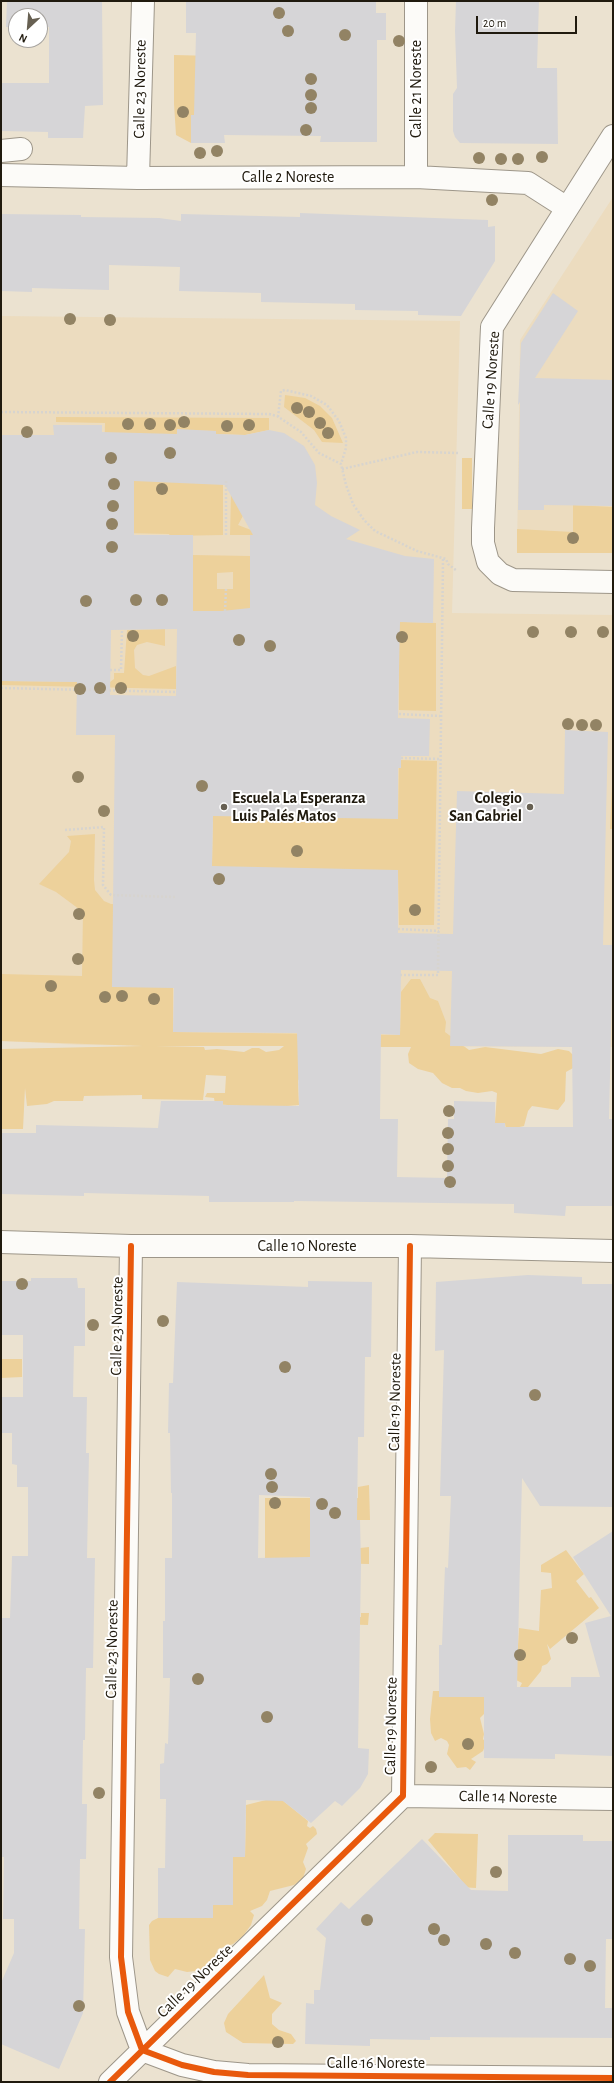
<!DOCTYPE html>
<html>
<head>
<meta charset="utf-8">
<style>
	body { margin:0 }
	#map { position:relative; width:614px; height:2083px; overflow:hidden; background:#ebe2d0; font-family:"Alegreya Sans",sans-serif }
	canvas { display:block }
	.frame { position:absolute; inset:0; border:2px solid #201a0e; pointer-events:none }
	.north { position:absolute; left:8px; top:8px; width:40px; height:40px; box-sizing:border-box; background:#fff; border:1px solid #a6a39f; border-radius:50%; rotate:206deg; font-size:11px; font-weight:700; line-height:16px; text-align:center; color:#201a0e }
	.north::after { content:''; display:block; margin:auto; width:14px; height:18px; background:#676052; clip-path:polygon(50% 0,100% 100%,50% 72%,0 100%) }
	.scale { position:absolute; left:476px; top:16px; width:101px; height:18px; box-sizing:border-box; border:2px solid #201a0e; border-top:0; padding-left:5px; font-size:12px; line-height:14px; white-space:nowrap; color:#201a0e; -webkit-text-stroke:3px #fff; paint-order:stroke }
</style>
</head>
<body>
<div id="map">
<canvas width="614" height="2083"></canvas>
<div class="frame"></div>
<div class="north">N</div>
<div class="scale">20 m</div>
</div>
<script>
const ctx = document.querySelector('canvas').getContext('2d');
ctx.lineJoin = 'round';
function fill(path, color) { ctx.fillStyle = color; ctx.fill(path, 'evenodd'); }
const shape = rows => new Path2D(rows.map(r => 'M' + r).join(''));
function strokePath(path, color, width, dash) { ctx.strokeStyle = color; ctx.lineWidth = width; ctx.lineCap = dash ? 'butt' : 'round'; ctx.setLineDash(dash || []); ctx.stroke(path); }
function write(font, color, halo, rows, align = 'center') {
  ctx.font = font + ' "Alegreya Sans",sans-serif'; ctx.lineWidth = 4; ctx.setLineDash([]); ctx.textBaseline = 'middle'; ctx.strokeStyle = halo; ctx.fillStyle = color; for (const [text, x, y, turn = 0] of rows) {
    ctx.save(); ctx.translate(x, y); ctx.rotate((+turn || 0) * Math.PI / 180); ctx.textAlign = isNaN(turn) ? turn : align; if (halo) ctx.strokeText(text, 0, 0); ctx.fillText(text, 0, 0); ctx.restore();
  }
}
fill(shape([
	[613,197,613,553,517,553,520,340],
	[1,316,460,321,452,613,613,615,613,1047,82,1045,1,1041]
]), '#ecdcbf');
fill(shape([
	[174,55,214,56,194,115,191,116,191,143,176,135,174,104],
	[285,395,305,398,320,406,332,418,343,443,322,442,314,430,284,407],
	[56,417,269,418,269,430,245,435,216,434,216,431,177,430,176,460,223,481,223,535,170,536,169,534,120,533,101,591,105,423,56,422],
	[120,485,134,485,134,499],
	[462,458,472,458,472,509,462,509],
	[231,495,245,512,238,525,264,535,230,535],
	[573,505,613,507,613,553,517,553,517,529,573,532],
	[193,555,250,556,250,613,193,611],
	[233,572,233,589,217,589,217,573],
	[269,589,405,622,436,623,436,711,399,710,399,655,269,629],
	[165,629,165,646,147,642,137,645,134,650,135,668,143,675,149,676,176,666,176,689,1,685,1,681,110,682,114,679,114,673,124,673,127,630],
	[399,760,437,761,434,925,399,925,398,871,230,918,195,863,212,863,213,822,196,768,398,819],
	[613,763,613,829,610,829],
	[95,834,94,880,95,890,104,901,111,904,173,905,173,1032,400,1035,401,992,411,979,420,979,430,998,438,1001,446,1022,445,1032,469,1050,485,1047,541,1054,558,1049,569,1051,573,1055,573,1068,566,1072,565,1101,558,1110,532,1106,528,1111,524,1126,506,1130,505,1123,495,1123,497,1093,492,1091,478,1093,466,1091,460,1088,452,1088,442,1083,433,1073,418,1069,409,1063,408,1054,411,1047,316,1047,309,1075,298,1080,299,1105,266,1108,215,1104,214,1098,205,1097,207,1093,225,1093,226,1076,206,1075,203,1100,142,1099,142,1095,84,1096,83,1101,54,1101,47,1104,27,1106,25,1088,23,1129,1,1129,1,1049,143,1046,1,1041,1,974,82,976,83,912,56,892,39,884,69,852,71,841,67,836],
	[156,1046,284,1046,279,1050,266,1052,259,1048,252,1048,244,1052,217,1049,205,1050,204,1047],
	[1,1359,22,1359,22,1377,1,1378],
	[369,1485,370,1520,340,1520,360,1548,369,1547,369,1564,277,1562,294,1616,361,1617,361,1613,369,1613,368,1625,265,1622,265,1498,358,1498,358,1487],
	[566,1550,584,1574,576,1581,589,1598,591,1597,599,1608,550,1649,547,1644,551,1659,547,1664,542,1666,541,1671,528,1687,520,1687,522,1683,516,1680,519,1628,539,1631,541,1590,552,1588,551,1573,541,1572,541,1565],
	[433,1691,439,1691,439,1697,502,1696,480,1718,484,1734,483,1739,486,1743,483,1751,471,1759,476,1762,470,1770,466,1767,457,1768,447,1754,449,1745,447,1741,441,1738,435,1741,431,1733,430,1719],
	[276,1795,308,1821,307,1826,310,1828,313,1826,316,1829,317,1834,306,1844,308,1848,303,1862,306,1869,303,1878,294,1885,270,1891,267,1900,262,1906,250,1911,254,1915,251,1925,243,1936,233,1944,218,1949,211,1965,204,1970,187,1972,175,1969,168,1977,159,1974,155,1971,150,1960,149,1925,152,1921,158,1918,212,1918,213,1905,233,1905,233,1876,212,1876,206,1857,245,1857,246,1805,266,1800],
	[435,1833,478,1834,476,1888,459,1887,461,1880,428,1840],
	[264,1975,270,1998,282,2003,272,2014,272,2024,279,2030,291,2034,296,2041,293,2044,243,2043,226,2032,224,2023,228,2014]
]), '#edd19b');
fill(shape([
	[7,1,102,1,103,105,85,106,83,138,48,138,48,132,1,131,1,83,49,83,49,27,40,27,40,16,16,16,16,27,6,27],
	[186,1,376,1,376,13,386,13,386,40,377,40,377,142,320,142,321,136,224,135,225,143,191,143,191,115,194,115,196,33,186,33],
	[456,1,539,1,537,68,557,68,558,144,460,143,455,137,453,131,453,94,457,88,455,31],
	[300,213,488,220,488,227,495,226,495,261,461,316,418,315,418,311,355,310,355,304,261,302,261,293,179,291,180,267,109,265,109,290,32,288,32,292,1,291,1,214,81,215,81,217,159,218,181,221,181,214,300,217],
	[553,293,578,311,535,378,613,380,613,506,544,505,544,510,518,510,520,402,518,405,521,343],
	[53,425,102,425,102,432,177,434,177,429,216,431,216,434,245,435,269,430,284,433,304,446,315,465,317,483,315,505,331,516,360,530,346,539,405,556,434,559,433,623,400,622,398,718,430,719,429,756,401,756,401,768,398,768,398,819,213,816,212,866,398,870,398,933,453,934,457,791,564,794,565,730,608,732,603,945,613,945,609,1119,613,1119,613,1206,566,1206,565,1216,514,1213,514,1204,294,1201,294,1202,209,1202,209,1196,84,1193,84,1196,1,1194,1,1133,36,1133,36,1125,158,1128,161,1101,223,1101,223,1105,299,1106,297,1033,173,1032,174,988,112,987,115,735,76,735,77,682,1,681,1,435,54,435],
	[134,481,225,485,253,535,250,535,250,608,222,611,193,611,193,535,134,535],
	[177,629,176,696,110,695,111,630],
	[401,970,452,971,450,1046,572,1047,573,1127,505,1127,505,1123,495,1123,495,1102,454,1101,454,1119,448,1119,447,1178,397,1177,398,1119,380,1119,381,1034,400,1035],
	[528,1275,582,1277,582,1284,613,1284,613,1507,540,1506,522,1478,517,1687,571,1687,571,1677,600,1677,585,1623,611,1616,573,1557,613,1531,613,1756,555,1754,555,1759,484,1758,484,1697,439,1697,439,1645,442,1645,445,1567,448,1568,451,1496,440,1496,444,1350,435,1351,436,1282],
	[31,1278,77,1278,78,1288,85,1288,85,1346,74,1346,73,1397,87,1397,86,1453,89,1453,87,1558,95,1558,93,1668,86,1668,85,1740,83,1740,82,1804,87,1804,86,1859,80,1859,79,1929,85,1929,83,2013,59,2069,1,2044,1,1983,14,1953,14,1919,3,1919,4,1857,1,1857,1,1618,10,1618,12,1556,28,1556,28,1487,17,1487,17,1465,12,1464,12,1433,1,1433,1,1397,23,1397,23,1335,1,1335,1,1281,31,1281],
	[308,1281,372,1282,371,1357,365,1357,364,1437,358,1437,357,1520,360,1520,361,1564,358,1748,369,1749,368,1774,360,1788,342,1806,335,1801,311,1823,283,1801,246,1800,245,1857,233,1857,233,1905,213,1905,213,1918,158,1918,158,1868,165,1868,166,1799,160,1799,160,1764,164,1763,165,1743,168,1744,170,1678,163,1678,163,1621,165,1621,165,1558,172,1558,172,1493,171,1493,170,1433,168,1433,169,1383,173,1383,177,1282,308,1287],
	[259,1495,310,1497,310,1557,258,1558],
	[508,1835,583,1835,583,1841,613,1841,613,1922,612,1939,606,1939,605,2008,613,2008,613,2038,430,2037,430,2040,370,2039,370,2046,305,2044,306,2003,314,2004,314,1990,320,1990,326,1938,316,1929,341,1902,349,1909,422,1839,471,1890,508,1891]
]), '#d6d5d7');
const minor = shape([
	[613,136,492,327,483,528,483,543,488,562,500,574,513,580,613,582],
	[1,151,21,149],
	[1,175,138,178,416,177,528,183,567,208],
	[416,177,416,1],
	[138,178,143,1],
	[1,1242,131,1246,410,1246,613,1251],
	[131,1246,121,1957,128,2012,142,2050,182,2065,214,2072,248,2075,613,2078],
	[403,1796,613,1799],
	[110,2082,403,1796,410,1246]
]);
strokePath(minor, '#9d9689', 24);
strokePath(shape([
	[1,412,269,414,277,416,301,432,319,453,341,464,346,485,353,504,364,520,375,531,417,551,446,559,448,564,457,571],
	[278,417,281,391,285,390,311,396,327,405,339,421,346,438,346,448,341,464],
	[342,469,417,452,458,453],
	[226,481,226,535],
	[225,611,226,589],
	[110,670,121,670,122,629],
	[1,688,176,692],
	[399,714,440,716],
	[401,758,440,759],
	[65,830,104,827,103,885,111,895,175,897],
	[398,929,439,931],
	[400,975,438,975,443,559]
]), '#d7d4cf', 2.5, [2, 2]);
strokePath(minor, '#fcfbf8', 22);
strokePath(shape([
	[131,1246,121,1957,128,2012,142,2050,182,2065,214,2072,248,2075,613,2078],
	[110,2082,403,1796,410,1246]
]), '#e8590c', 6);
ctx.fillStyle = '#928364';
for (const [x, y] of [
	[279,13],
	[288,31],
	[345,35],
	[399,41],
	[311,79],
	[311,95],
	[311,108],
	[183,112],
	[306,130],
	[217,151],
	[200,153],
	[542,157],
	[479,158],
	[501,159],
	[518,159],
	[492,200],
	[70,319],
	[110,320],
	[297,408],
	[309,412],
	[184,422],
	[320,423],
	[128,424],
	[150,424],
	[170,425],
	[249,425],
	[227,426],
	[27,432],
	[328,433],
	[170,453],
	[111,458],
	[114,484],
	[162,489],
	[113,506],
	[112,524],
	[573,538],
	[112,547],
	[136,600],
	[162,600],
	[86,601],
	[533,632],
	[571,632],
	[603,632],
	[133,636],
	[402,637],
	[239,640],
	[270,646],
	[100,688],
	[121,688],
	[80,689],
	[568,724],
	[582,725],
	[596,725],
	[78,777],
	[202,786],
	[104,811],
	[297,851],
	[219,879],
	[415,910],
	[79,914],
	[78,959],
	[51,986],
	[122,996],
	[105,997],
	[154,999],
	[449,1111],
	[448,1133],
	[448,1149],
	[448,1166],
	[450,1182],
	[22,1284],
	[163,1321],
	[93,1325],
	[285,1367],
	[535,1395],
	[271,1474],
	[272,1487],
	[275,1503],
	[322,1504],
	[335,1513],
	[572,1638],
	[520,1655],
	[198,1679],
	[267,1717],
	[468,1744],
	[431,1767],
	[99,1793],
	[496,1872],
	[367,1920],
	[434,1929],
	[444,1940],
	[486,1944],
	[515,1953],
	[570,1959],
	[590,1966],
	[79,2006],
	[278,2042]
]) { ctx.beginPath(); ctx.arc(x, y, 6, 0, 2 * Math.PI); ctx.fill(); }
for (const [x, y, r, color] of [
	[224,807,4,"#676052"],
	[530,807,4,"#676052"]
]) { const dot = new Path2D(); dot.arc(x, y, r, 0, 2 * Math.PI); ctx.fillStyle = color; ctx.fill(dot); strokePath(dot, '#fff', 1.5); }
write('16px', '#201a0e', '#fff', [
	["Calle 23 Noreste",140,89,-89],
	["Calle 21 Noreste",416,89,-90],
	["Calle 2 Noreste",288,177],
	["Calle 19 Noreste",491,380,-86],
	["Calle 10 Noreste",307,1246],
	["Calle 23 Noreste",117,1326,-89],
	["Calle 19 Noreste",395,1402,-89],
	["Calle 23 Noreste",112,1649,-89],
	["Calle 19 Noreste",391,1726,-89],
	["Calle 14 Noreste",508,1797,1],
	["Calle 19 Noreste",195,1981,-44],
	["Calle 16 Noreste",376,2063]
]);
write('bold 16px', '#201a0e', '#fff', [
	["Escuela La Esperanza",232,798],
	["Luis Palés Matos",232,816],
	["Colegio",522,798,"right"],
	["San Gabriel",522,816,"right"]
], 'left');
</script>
</body>
</html>
